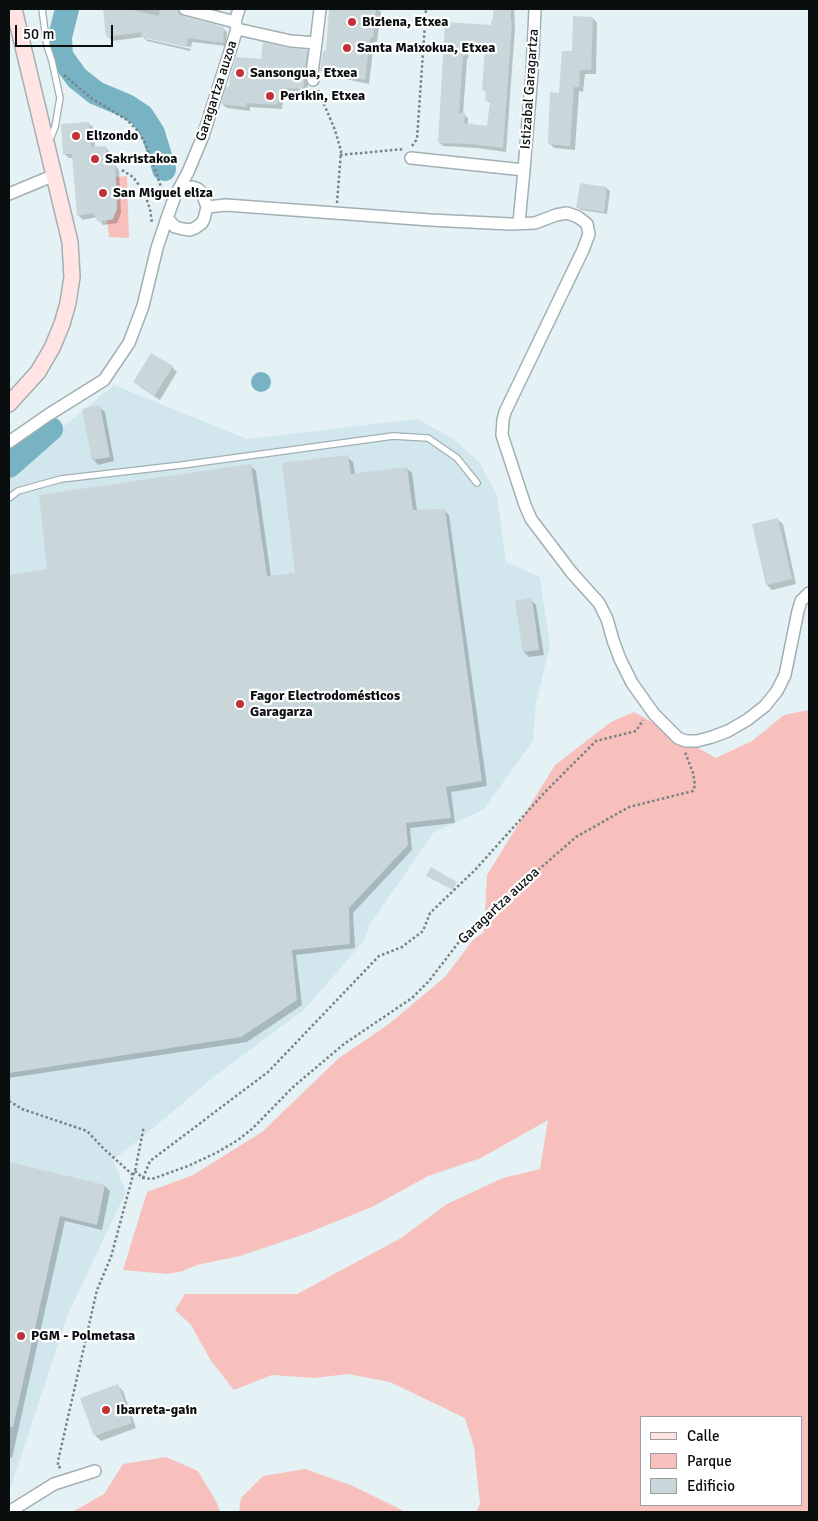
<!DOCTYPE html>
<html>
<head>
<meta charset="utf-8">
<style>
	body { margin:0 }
	#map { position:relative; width:818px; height:1521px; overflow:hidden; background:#e4f2f6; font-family:Signika,sans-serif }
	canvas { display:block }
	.frame { position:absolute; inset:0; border:10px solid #0a0e0f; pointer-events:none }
	.legend { position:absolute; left:640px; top:1416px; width:162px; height:90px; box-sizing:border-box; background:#fff; border:1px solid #9d9f9f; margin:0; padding:6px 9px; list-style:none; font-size:15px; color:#0a0e0f }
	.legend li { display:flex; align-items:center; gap:10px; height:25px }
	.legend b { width:25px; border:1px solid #9d9f9f }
	.scale { position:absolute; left:15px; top:25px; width:98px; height:22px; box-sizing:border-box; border:2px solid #0a0e0f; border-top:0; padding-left:6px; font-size:15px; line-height:18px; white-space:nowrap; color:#0a0e0f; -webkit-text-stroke:4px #fff; paint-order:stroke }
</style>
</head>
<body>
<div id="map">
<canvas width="818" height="1521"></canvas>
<div class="frame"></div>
<ul class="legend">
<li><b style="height:6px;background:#ffe4e3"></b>Calle</li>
<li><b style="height:14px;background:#f7c0bc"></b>Parque</li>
<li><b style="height:14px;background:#c9d6da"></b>Edificio</li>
</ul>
<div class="scale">50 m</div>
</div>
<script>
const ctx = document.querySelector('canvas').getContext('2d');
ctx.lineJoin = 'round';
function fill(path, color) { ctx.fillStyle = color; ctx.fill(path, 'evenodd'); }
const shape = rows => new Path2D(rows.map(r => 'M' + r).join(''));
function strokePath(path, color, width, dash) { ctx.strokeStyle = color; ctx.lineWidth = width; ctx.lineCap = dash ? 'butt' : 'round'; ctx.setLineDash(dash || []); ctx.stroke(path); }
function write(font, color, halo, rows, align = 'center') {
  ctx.font = font + ' Signika,sans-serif'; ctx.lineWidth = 4.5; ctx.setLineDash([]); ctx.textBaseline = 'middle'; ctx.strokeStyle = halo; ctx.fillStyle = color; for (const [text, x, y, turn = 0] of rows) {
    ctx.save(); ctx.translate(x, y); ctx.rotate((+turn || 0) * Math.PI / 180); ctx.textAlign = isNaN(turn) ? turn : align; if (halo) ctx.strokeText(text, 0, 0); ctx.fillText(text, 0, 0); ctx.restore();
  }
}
fill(shape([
	[114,385,247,439,417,419,454,439,480,463,497,496,506,562,540,577,550,646,536,703,533,741,483,810,434,832,370,924,363,942,305,1009,215,1076,146,1134,113,1160,126,1192,68,1314,10,1490,9,1491,9,476,28,456]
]), '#d1e7ed');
fill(shape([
	[127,176,129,238,109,237,107,220,113,219,117,208,116,177],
	[809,710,809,1512,476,1512,480,1504,474,1447,465,1418,390,1382,348,1374,314,1378,272,1375,234,1390,211,1361,191,1325,175,1310,185,1294,297,1294,401,1238,447,1204,503,1178,540,1169,548,1120,481,1158,428,1176,372,1207,305,1234,240,1256,197,1265,183,1271,168,1274,123,1270,147,1192,193,1175,262,1132,339,1058,389,1024,445,977,473,940,484,932,487,875,555,765,611,722,634,712,716,758,752,741,784,715],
	[642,1417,802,1417,802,1505,642,1505],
	[166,1457,198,1471,217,1503,220,1512,72,1512,104,1494,123,1464],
	[305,1469,353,1486,406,1512,239,1512,241,1498,263,1476]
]), '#f7c0bc');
fill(shape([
	'251 382a10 10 0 1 1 20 0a10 10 0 1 1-20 0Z'
]), '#78b3c4');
fill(shape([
	[104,9,183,9,182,11,182,17,223,28,227,32,226,46,192,42,191,47,146,37,146,39,191,49,190,51,147,41,143,37,112,41,108,36],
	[204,9,220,9,219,12],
	[330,9,377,9,381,12,377,42,374,42,369,84,326,75,321,70,327,53],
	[494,9,514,9,515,28,506,152,477,148,443,146,439,142,446,23,492,26],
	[469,48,486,50,484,90,487,93,487,100,491,104,488,127,468,125,468,118,463,114,467,59,468,59],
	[593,18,597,23,596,74,585,74,583,92,579,91,575,150,554,148,549,143,560,94],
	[307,51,311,55,307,92,284,92,282,109,250,107,250,111,227,108,222,104,262,60],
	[88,123,93,127,95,148,106,148,110,152,112,165,115,165,119,170,121,213,117,223,103,225,97,217,83,220,78,215,73,158,69,158,64,154],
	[606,188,610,191,607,214,581,210,577,207],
	[172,367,177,372,160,400,140,387],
	[99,407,105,412,114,461,98,465,93,459],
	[347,457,353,462,355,474,406,468,412,473,417,511,444,510,449,515,487,786,451,792,455,823,410,828,412,850,353,913,355,948,296,955,302,1005,247,1042,9,1078,9,576,49,570,251,466,256,471,271,577,296,574],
	[777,519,783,524,796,584,772,590,767,585],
	[531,600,536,605,544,655,529,657,524,652],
	[9,1163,105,1186,110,1191,102,1230,65,1221,12,1458,9,1457],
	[118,1386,123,1391,136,1428,101,1441,96,1436,82,1399]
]), '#0003');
strokePath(shape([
	[67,9,60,37,61,56,77,78,96,93,127,106,142,116,153,133,164,169],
	[9,466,51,429]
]), '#78b3c4', 24);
fill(shape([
	[103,9,127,9,159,16,160,9,178,9,179,14,183,16,224,27,223,43,188,38,186,47,141,37,142,32,106,37],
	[329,9,376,9,373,37,370,38,365,80,320,71,323,51,326,51],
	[494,9,511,9,511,22,512,22,503,148,472,144,438,143,445,22,491,25,491,21,493,21],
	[466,45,485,46,482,90,486,90,485,101,490,101,487,126,464,123,465,113,459,113,463,56,465,56],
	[573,16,593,17,591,70,580,70,579,87,574,87,570,146,548,144,550,92,559,93,562,51,572,51],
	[263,42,290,48,308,50,303,89,280,88,278,105,246,103,246,107,221,104,226,87,229,87,230,77,236,57,261,59],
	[89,122,91,147,106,146,108,164,115,164,117,208,113,219,98,222,93,213,77,216,72,154,63,154,61,124],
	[580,183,607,187,604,212,576,208],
	[151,353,173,366,154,396,133,382],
	[100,405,110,457,92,460,82,409],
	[348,455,351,474,407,467,413,510,445,509,482,781,446,787,451,818,406,823,408,845,349,908,350,944,292,950,297,1000,241,1037,9,1073,9,575,47,569,39,495,251,464,267,576,295,573,282,463],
	[778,518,792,579,766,585,752,524],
	[532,598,539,650,523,652,515,601],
	[431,867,457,882,453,890,426,876],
	[9,1162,105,1185,97,1225,60,1216,13,1427,9,1427],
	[118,1384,132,1423,94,1436,80,1398]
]), '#c9d6da');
const lane = shape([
	[42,9,47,46,52,61,60,98,55,127,49,142],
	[9,498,18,491,61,479,182,465,393,436,428,438,457,458,477,483]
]);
const street = shape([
	[185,9,235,22],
	[237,29,291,41,316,43,320,9],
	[313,80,312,73,316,43],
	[411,158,524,170,519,223],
	[524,170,532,73,535,9],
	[9,194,45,179,56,176],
	[207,207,226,205,430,220,510,224,535,223,556,215,567,213,578,217,587,224,589,234,583,250,505,412,503,420,502,435,525,505,531,519,572,573,599,603,607,619,613,640,620,659,632,683,654,714,678,738,686,741,697,741,712,737,728,731,747,720,765,706,777,691,785,675,798,611,801,601,809,593],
	[167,218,175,227,183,229,190,230,195,228,202,223,204,219,207,207,202,193,198,189,193,187,179,189],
	[9,442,48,415,104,380,129,343,143,306,157,248,167,218,175,196,188,172,203,136,237,29,235,22,239,9],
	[9,1512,54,1484,95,1471]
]);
const secondary = shape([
	[9,404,38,372,52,348,62,324,68,303,72,277,70,242,14,9]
]);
strokePath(lane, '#a2afb3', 8);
strokePath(street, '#a2afb3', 14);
strokePath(secondary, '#a2afb3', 18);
strokePath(shape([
	[64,75,91,98,127,120,138,131,145,143,155,169,161,187,161,198],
	[318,90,335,130,341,151,337,203],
	[412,146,417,139,426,9],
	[340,155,404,149],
	[122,170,133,177,144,192,150,209,152,223],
	[9,1101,22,1109,87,1131,103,1148,133,1175,111,1257,97,1290,58,1461,58,1467,63,1468],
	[135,1171,143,1178,152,1179,188,1166,216,1153,238,1140,253,1128,293,1087,344,1044,412,998,429,981,462,938,498,907,521,885,576,837,629,807,693,791,695,785,693,773,685,752],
	[133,1175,135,1171,144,1126],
	[143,1178,150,1161,268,1072,379,956,402,947,423,931,430,913,475,870,545,792,596,741,636,731,643,720]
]), '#788184', 2.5, [2.5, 2.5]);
strokePath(lane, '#fff', 5.5);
strokePath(street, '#fff', 11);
strokePath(secondary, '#ffe4e3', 15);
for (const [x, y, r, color] of [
	[352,22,5,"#c13239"],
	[347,48,5,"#c13239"],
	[240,73,5,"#c13239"],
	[270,96,5,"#c13239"],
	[76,136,5,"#c13239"],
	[95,159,5,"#c13239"],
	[103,193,5,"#c13239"],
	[240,704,5,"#c13239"],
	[21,1336,5,"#c13239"],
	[106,1410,5,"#c13239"]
]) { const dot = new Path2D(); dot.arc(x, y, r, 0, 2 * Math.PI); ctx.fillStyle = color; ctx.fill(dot); strokePath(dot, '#fff', 2); }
write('bold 14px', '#0a0e0f', '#fff', [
	["Biziena, Etxea",362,22],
	["Santa Maixokua, Etxea",357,48],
	["Sansongua, Etxea",250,73],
	["Perikin, Etxea",280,96],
	["Elizondo",86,136],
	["Sakristakoa",105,159],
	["San Miguel eliza",113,193],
	["Fagor Electrodomésticos",250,696],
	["Garagarza",250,712],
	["PGM - Polmetasa",31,1336],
	["Ibarreta-gain",116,1410]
], 'left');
write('14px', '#0a0e0f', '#fff', [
	["Istizabal Garagartza",530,89,-86],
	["Garagartza auzoa",217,91,-72],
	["Garagartza auzoa",499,906,-43]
]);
</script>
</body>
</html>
